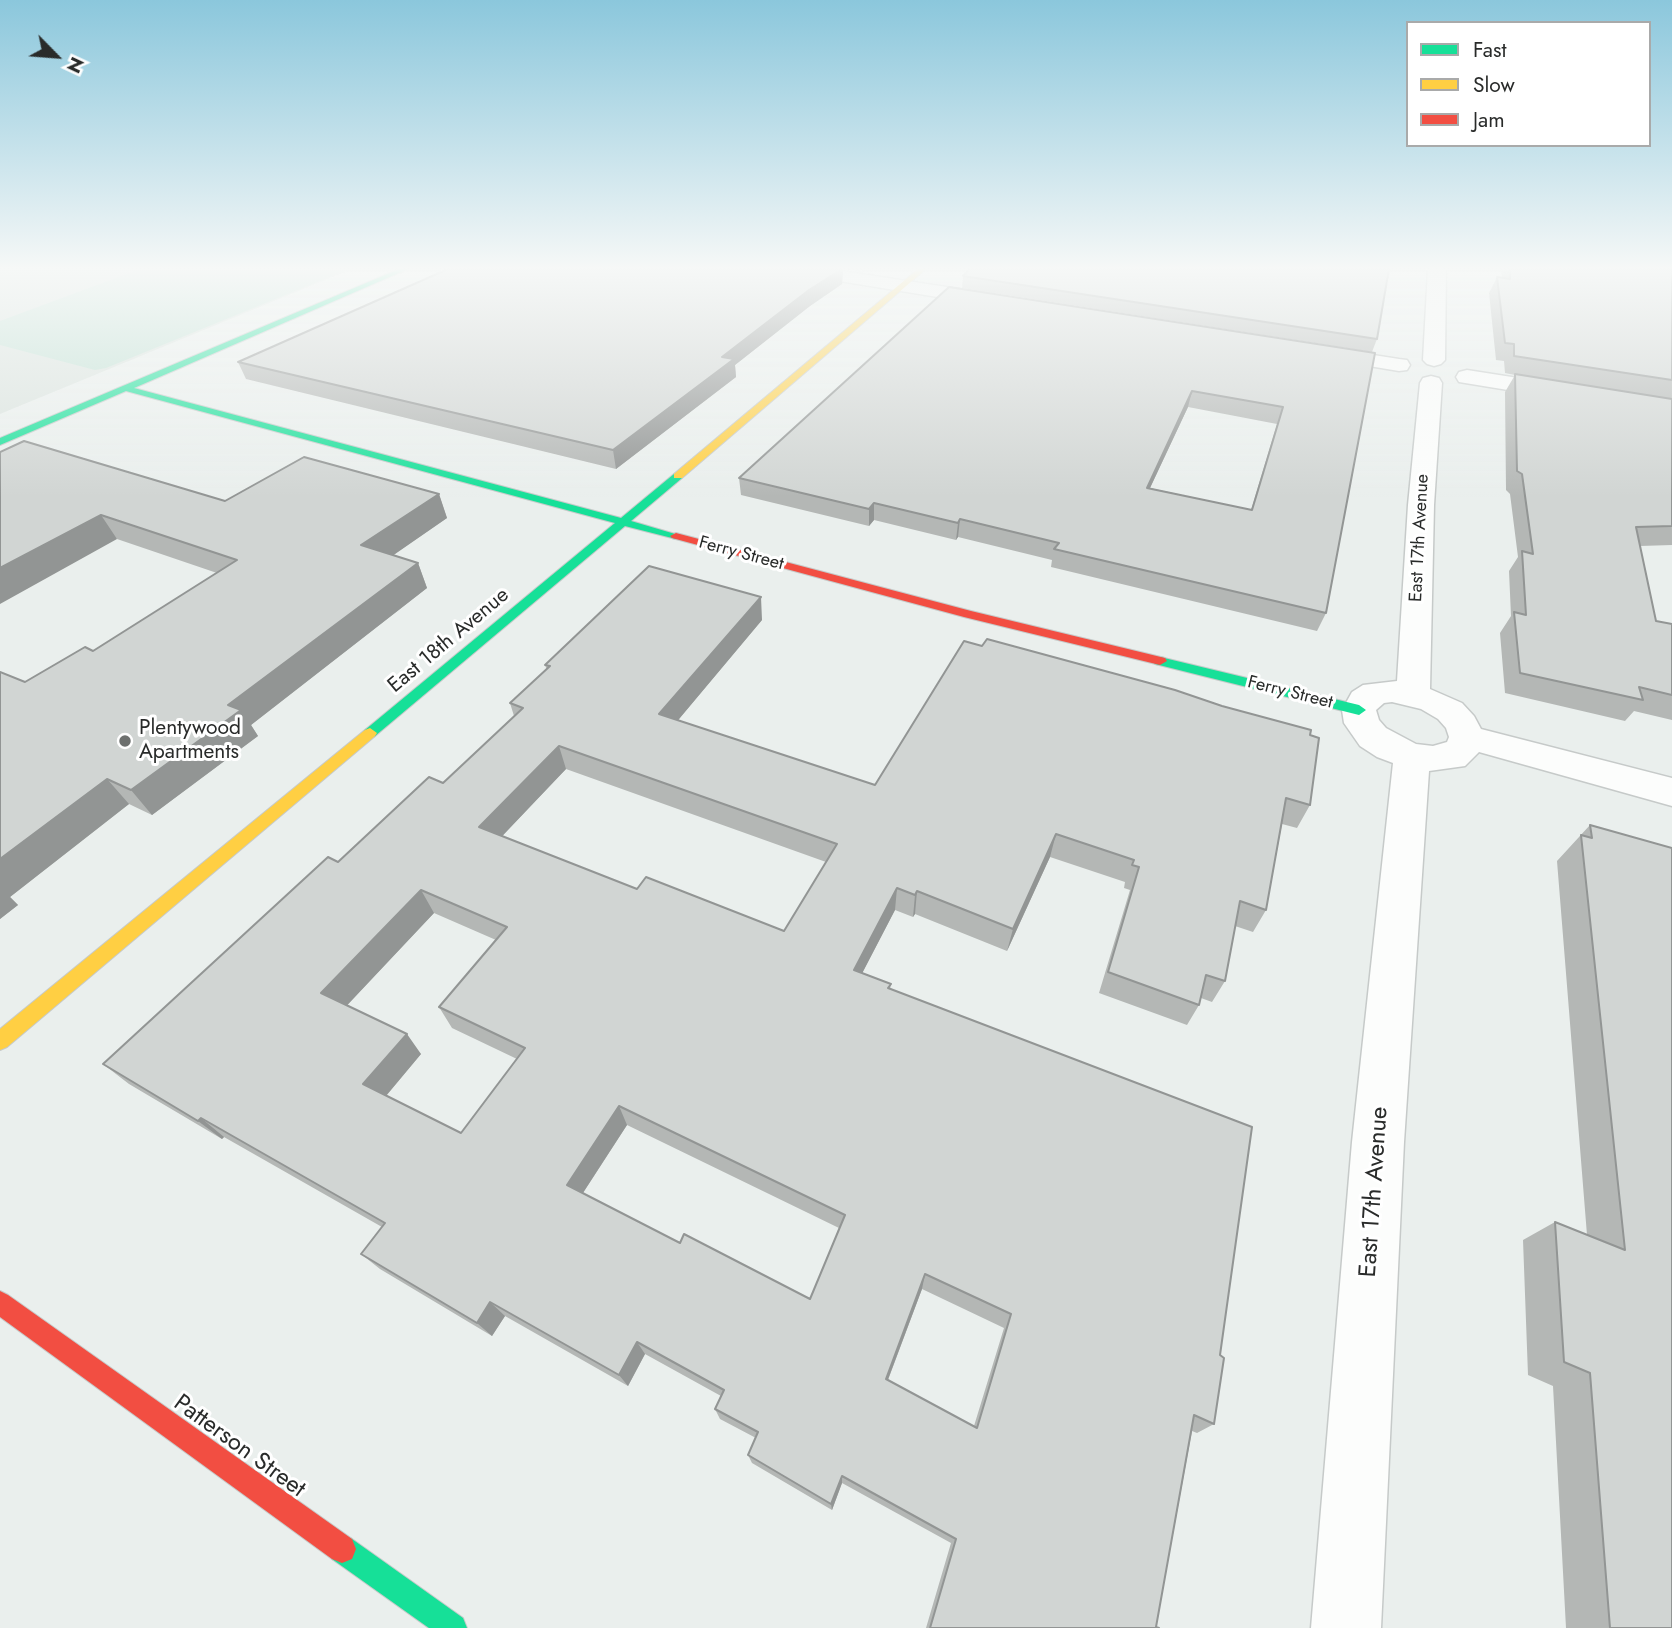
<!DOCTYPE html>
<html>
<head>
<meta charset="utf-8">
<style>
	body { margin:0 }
	#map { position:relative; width:1672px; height:1628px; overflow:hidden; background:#eaefed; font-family:Jost,sans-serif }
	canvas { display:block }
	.legend { position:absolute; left:1406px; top:21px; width:245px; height:126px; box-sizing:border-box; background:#fff; border:2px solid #a9aaaa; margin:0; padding:9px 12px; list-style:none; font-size:21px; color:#292b2a }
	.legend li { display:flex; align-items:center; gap:14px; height:35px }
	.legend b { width:35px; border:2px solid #a9aaaa }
	.north { position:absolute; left:21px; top:21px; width:70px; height:70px; -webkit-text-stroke:5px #fff; paint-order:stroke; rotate:115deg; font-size:19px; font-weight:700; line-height:28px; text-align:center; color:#292b2a }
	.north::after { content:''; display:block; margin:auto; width:24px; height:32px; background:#292b2a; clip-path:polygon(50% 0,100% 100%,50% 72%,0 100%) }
</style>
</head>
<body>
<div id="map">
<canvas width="1672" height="1628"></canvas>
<ul class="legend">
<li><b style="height:9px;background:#16e098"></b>Fast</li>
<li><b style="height:9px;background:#ffcf43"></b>Slow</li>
<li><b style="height:9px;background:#f24e42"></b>Jam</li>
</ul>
<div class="north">N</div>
</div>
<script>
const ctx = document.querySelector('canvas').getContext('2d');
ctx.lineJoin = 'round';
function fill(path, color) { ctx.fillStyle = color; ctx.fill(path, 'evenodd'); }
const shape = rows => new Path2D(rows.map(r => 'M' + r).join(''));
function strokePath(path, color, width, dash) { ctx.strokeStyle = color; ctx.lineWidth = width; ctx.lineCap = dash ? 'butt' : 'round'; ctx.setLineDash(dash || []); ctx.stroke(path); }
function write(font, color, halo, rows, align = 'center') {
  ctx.font = font + ' Jost,sans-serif'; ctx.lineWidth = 6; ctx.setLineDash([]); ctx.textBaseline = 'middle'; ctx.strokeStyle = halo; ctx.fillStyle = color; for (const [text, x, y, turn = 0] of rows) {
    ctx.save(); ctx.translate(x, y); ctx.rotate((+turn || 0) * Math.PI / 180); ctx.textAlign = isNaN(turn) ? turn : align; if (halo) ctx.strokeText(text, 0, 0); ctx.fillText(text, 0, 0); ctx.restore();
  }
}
fill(shape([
	[0,269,352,269,0,414]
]), '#dae3de');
fill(shape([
	[140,269,349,269,106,368,95,370,0,345,0,321]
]), '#bfe0d3');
const street = shape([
	[787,269,828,269,993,294,1002,300,993,306,796,274,787,269],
	[1428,269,1446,269,1445,360,1441,364,1434,366,1427,364,1423,360,1428,269],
	[1322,347,1399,359,1407,360,1410,365,1407,370,1399,371,1315,357,1312,353,1315,349,1322,347],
	[1467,370,1563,385,1571,387,1574,392,1571,397,1563,399,1459,382,1456,377,1459,372,1467,370],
	[1431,376,1439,378,1442,383,1434,505,1430,689,1462,703,1474,716,1481,729,1672,778,1672,806,1479,752,1465,766,1429,771,1404,1142,1381,1628,1311,1628,1352,1142,1393,763,1377,757,1360,746,1344,723,1342,710,1352,692,1363,685,1397,681,1408,505,1420,383,1423,378,1431,376],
	[1392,702,1421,709,1438,719,1446,728,1449,737,1447,742,1433,746,1416,744,1386,728,1379,720,1376,710,1384,703,1392,702]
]);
const fast = shape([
	[399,269,408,269,134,388,621,518,674,474,682,474,682,478,631,521,682,536,676,539,625,526,375,736,370,738,363,733,365,730,615,523,126,391,0,445,0,438,399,269],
	[1160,657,1359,705,1366,710,1359,715,1155,664,1153,661,1160,657],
	[342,1535,352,1539,463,1618,467,1628,429,1628,332,1559,328,1549,332,1539,342,1535]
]);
const slow = shape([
	[918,269,926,269,682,478,674,478,674,474,918,269],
	[370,728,377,733,375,736,7,1047,0,1050,0,1029,365,730,370,728]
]);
const jam = shape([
	[676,533,971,611,1165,658,1167,661,1160,665,964,617,672,538,670,536,676,533],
	[0,1291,8,1295,352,1539,356,1549,352,1559,342,1563,332,1559,0,1317,0,1291]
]);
strokePath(street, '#c6cac9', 3);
strokePath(fast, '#c6cac9', 2);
strokePath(slow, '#c6cac9', 2);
strokePath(jam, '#c6cac9', 2);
fill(street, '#fcfdfc');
fill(fast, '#16e098');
fill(slow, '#ffcf43');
fill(jam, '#f24e42');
fill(shape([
	[448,269,864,269,860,271,843,269,842,284,810,306,735,365,736,377,616,469,246,379,238,362],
	[1501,269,1672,269,1672,545,1640,546,1656,621,1672,624,1672,720,1634,711,1625,721,1505,693,1500,633,1511,616,1509,571,1518,557,1510,494,1506,490,1505,392,1515,375,1505,373,1504,361,1496,360,1489,293,1497,277,1502,278],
	[963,276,1377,339,1372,352,962,288],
	[1375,353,1326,613,1317,631,1051,567,1052,560,958,537,956,540,874,520,869,526,741,495,739,478],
	[1188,407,1277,424,1251,510,1150,488],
	[0,452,225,501,439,494,447,518,393,555,418,563,427,588,251,725,258,736,152,815,129,804,10,897,18,905,0,919,0,672,25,682,93,651,217,573,117,539],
	[762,620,678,720,875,785,1222,706,1310,735,1310,805,1297,828,1282,824,1266,910,1253,932,1235,926,1225,981,1212,1002,1201,998,1199,1005,1187,1025,1099,993,1130,890,1124,888,1125,882,1050,857,1007,951,915,914,913,917,895,910,862,973,891,984,890,989,1220,1355,1214,1424,1197,1433,1192,1431,1156,1627,1159,1628,926,1628,951,1543,842,1483,832,1510,752,1463,748,1455,756,1438,720,1419,715,1409,721,1396,645,1354,628,1386,505,1316,492,1336,380,1269,361,1254,382,1227,224,1137,222,1139,129,1084,103,1064,338,862,443,783,514,716,510,703,547,670,545,665],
	[566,769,826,862,784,931,637,889,502,836],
	[434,913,496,940,439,1007,452,1028,517,1059,461,1133,386,1096,421,1054,347,1005],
	[627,1125,839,1228,810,1299,680,1243,583,1193],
	[922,1289,1004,1328,974,1426,888,1380],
	[1590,825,1672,1628,1566,1628,1553,1386,1528,1375,1523,1240,1555,1222,1587,1235,1557,861]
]), '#b4b7b5');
fill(shape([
	[843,269,842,284,810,306,735,365,736,377,616,469,613,450,722,357,809,290],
	[1192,391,1188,407,1142,505,1147,488],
	[439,494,447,518,372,570,361,545],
	[874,503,874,520,869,526,869,509],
	[101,515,117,539,0,604,0,568],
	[960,519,958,537,956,540,958,523],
	[418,563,427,588,251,725,258,736,152,815,131,790,228,705],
	[761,597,762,620,664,737,659,714],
	[559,746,566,769,489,850,479,827],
	[107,779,129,804,10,897,18,905,0,919,0,859],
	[1056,834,1050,857,1007,951,1013,929],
	[897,888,895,910,853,991,854,970],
	[421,890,434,913,338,1015,321,993],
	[917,891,915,914,913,917,915,895],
	[407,1034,421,1054,380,1103,363,1084],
	[619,1106,627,1125,577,1202,567,1185],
	[201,1118,224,1137,222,1139,198,1121],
	[925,1274,922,1289,884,1390,886,1379],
	[490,1302,505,1316,492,1336,477,1323],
	[637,1342,645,1354,628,1386,619,1375],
	[842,1476,842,1483,832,1510,831,1504]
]), '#929594');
const building = shape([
	[448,269,842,269,809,290,722,357,734,359,613,450,238,362,448,269],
	[970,269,1389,269,1377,339,963,276,970,269],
	[1510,269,1672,269,1672,380,1514,356,1514,344,1505,343,1497,277,1510,279,1510,269],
	[949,287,1375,353,1326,613,1054,549,1059,543,960,519,958,523,874,503,869,509,739,478,949,287],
	[1192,391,1283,407,1252,510,1147,488,1192,391],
	[1515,374,1672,399,1672,526,1636,527,1656,621,1672,624,1672,695,1639,687,1643,700,1520,673,1514,612,1526,615,1522,551,1533,554,1522,474,1517,471,1515,374],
	[24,441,225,501,304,457,439,494,361,545,418,563,228,705,241,710,131,790,107,779,0,859,0,672,25,682,85,647,93,651,237,560,101,515,0,568,0,452,24,441],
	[649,566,761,597,659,714,875,785,964,641,982,646,987,639,1175,690,1222,706,1311,730,1310,735,1319,738,1310,805,1286,798,1266,910,1240,901,1225,981,1206,975,1199,1005,1108,972,1139,867,1132,865,1134,860,1056,834,1013,929,917,891,915,895,897,888,854,970,891,984,888,988,1252,1127,1220,1355,1224,1358,1214,1424,1194,1415,1156,1627,1159,1628,930,1628,956,1539,842,1476,831,1504,748,1455,758,1432,715,1409,724,1390,637,1342,619,1375,490,1302,477,1323,361,1254,385,1223,201,1118,198,1121,103,1064,328,857,338,862,429,777,443,783,523,708,510,703,550,666,545,665,649,566],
	[559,746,837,844,784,931,646,877,637,889,479,827,559,746],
	[421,890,507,927,439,1007,525,1048,461,1133,363,1084,407,1034,321,993,421,890],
	[619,1106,845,1215,810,1299,684,1234,680,1243,567,1185,619,1106],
	[925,1274,1011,1314,977,1428,886,1379,925,1274],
	[1590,825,1672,848,1672,1628,1610,1628,1590,1373,1564,1362,1555,1222,1625,1250,1581,835,1592,838,1590,825]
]);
fill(building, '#d1d5d3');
strokePath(building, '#929594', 2);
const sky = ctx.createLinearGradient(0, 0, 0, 497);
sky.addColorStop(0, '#8bc7dc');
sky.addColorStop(0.54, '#f6f8f7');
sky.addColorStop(1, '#f6f8f700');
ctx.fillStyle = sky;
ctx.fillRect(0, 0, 1672, 497);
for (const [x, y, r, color] of [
	[125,741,7,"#6d706e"]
]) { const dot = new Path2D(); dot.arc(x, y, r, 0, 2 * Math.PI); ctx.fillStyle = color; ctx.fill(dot); strokePath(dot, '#fff', 2.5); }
write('18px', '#292b2a', '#fff', [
	["East 17th Avenue",1420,538,-87],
	["Ferry Street",741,554,15],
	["Ferry Street",1290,693,14]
]);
write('21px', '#292b2a', '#fff', [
	["East 18th Avenue",449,641,-40]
]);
write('21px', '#292b2a', '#fff', [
	["Plentywood",139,729],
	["Apartments",139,753]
], 'left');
write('24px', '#292b2a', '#fff', [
	["East 17th Avenue",1375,1192,-86],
	["Patterson Street",239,1447,36]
]);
</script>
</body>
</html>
